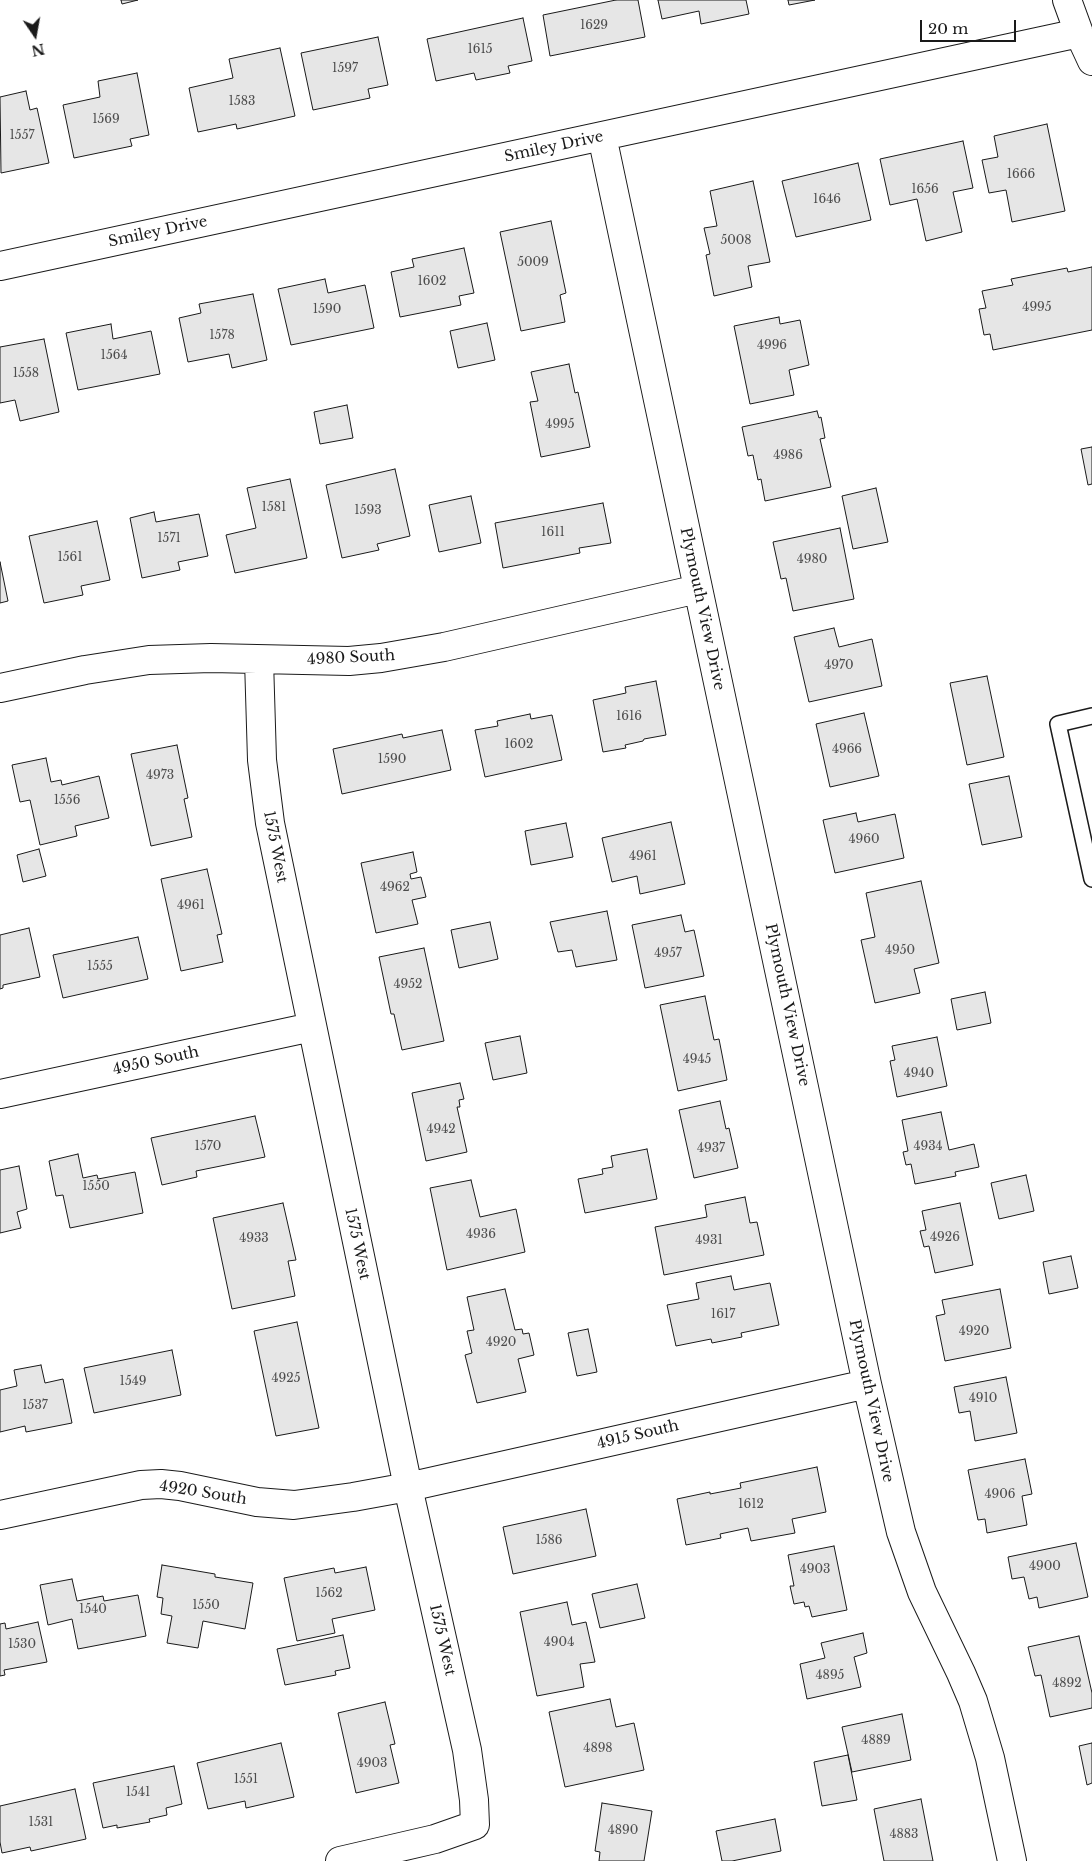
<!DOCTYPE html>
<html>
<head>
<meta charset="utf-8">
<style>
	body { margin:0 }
	#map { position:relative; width:1092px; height:1861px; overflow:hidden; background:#fff; font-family:"Libre Baskerville",serif }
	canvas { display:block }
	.north { position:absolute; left:10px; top:10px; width:50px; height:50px; -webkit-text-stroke:4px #fff; paint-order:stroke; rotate:168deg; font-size:14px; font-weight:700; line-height:20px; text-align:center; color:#1a1a1a }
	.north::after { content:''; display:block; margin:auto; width:18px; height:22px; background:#1a1a1a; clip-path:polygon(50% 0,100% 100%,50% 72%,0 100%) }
	.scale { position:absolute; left:920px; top:20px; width:96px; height:22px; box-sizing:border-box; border:2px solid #1a1a1a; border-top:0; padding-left:6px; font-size:15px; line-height:18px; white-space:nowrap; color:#1a1a1a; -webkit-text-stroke:4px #fff; paint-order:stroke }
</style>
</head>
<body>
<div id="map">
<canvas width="1092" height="1861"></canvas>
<div class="north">N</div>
<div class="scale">20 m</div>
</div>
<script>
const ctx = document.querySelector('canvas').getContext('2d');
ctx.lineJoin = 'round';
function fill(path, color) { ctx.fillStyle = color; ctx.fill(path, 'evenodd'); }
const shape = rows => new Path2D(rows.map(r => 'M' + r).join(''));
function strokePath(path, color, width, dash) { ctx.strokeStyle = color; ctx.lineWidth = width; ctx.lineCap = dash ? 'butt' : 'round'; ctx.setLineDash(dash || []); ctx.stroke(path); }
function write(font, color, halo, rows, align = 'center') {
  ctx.font = font + ' "Libre Baskerville",serif'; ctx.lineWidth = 4; ctx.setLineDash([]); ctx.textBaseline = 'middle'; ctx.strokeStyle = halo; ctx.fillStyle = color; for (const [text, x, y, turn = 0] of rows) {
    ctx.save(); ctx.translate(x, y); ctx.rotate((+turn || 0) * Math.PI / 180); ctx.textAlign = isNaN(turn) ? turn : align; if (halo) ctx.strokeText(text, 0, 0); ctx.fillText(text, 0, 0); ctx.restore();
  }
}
const building = shape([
	[121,0,138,0,122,4,121,0],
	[616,0,638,0,645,37,550,56,543,15,616,0],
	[658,0,746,0,749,14,701,24,699,11,662,19,658,0],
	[788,0,815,0,789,5,788,0],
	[523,18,532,61,508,66,510,73,476,80,474,73,436,81,427,39,523,18],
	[378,37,388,85,368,89,370,98,313,110,301,53,378,37],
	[280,48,295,116,237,129,236,124,198,132,189,88,233,78,229,59,280,48],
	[137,73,149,135,130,139,132,146,74,158,63,105,100,97,98,81,137,73],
	[26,91,30,110,37,108,49,163,1,173,0,97,26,91],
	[1047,124,1065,211,1012,222,1006,190,989,193,982,160,998,157,994,136,1047,124],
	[963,141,973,188,953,192,962,232,926,241,917,199,890,205,880,159,963,141],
	[858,163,871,220,796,237,782,181,858,163],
	[753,181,770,262,748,266,752,287,714,296,706,255,710,254,704,228,717,226,710,191,753,181],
	[551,221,566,293,560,295,565,322,521,331,500,232,551,221],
	[464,248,474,293,459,296,461,305,400,317,391,272,414,267,412,259,464,248],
	[1092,267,1092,330,993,350,990,334,984,335,979,309,986,308,982,291,1013,285,1011,279,1067,268,1068,272,1092,267],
	[325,279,328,293,365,285,374,328,291,345,278,289,325,279],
	[253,294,267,360,232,368,229,354,188,362,179,318,201,313,199,304,253,294],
	[779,317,780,324,800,320,809,365,789,370,794,395,750,404,734,326,779,317],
	[487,323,495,360,458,368,450,331,487,323],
	[111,324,113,339,151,331,160,374,78,390,66,333,111,324],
	[44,339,59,412,20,421,15,400,0,403,0,347,44,339],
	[569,364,575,393,578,392,590,447,541,457,530,402,538,401,531,372,569,364],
	[347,405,353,438,320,444,314,412,347,405],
	[817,411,819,418,821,417,825,438,820,439,831,487,765,501,761,479,758,480,753,455,748,456,742,427,817,411],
	[1092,447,1092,484,1088,485,1081,449,1092,447],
	[395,469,410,536,377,544,379,550,342,558,326,485,395,469],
	[290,479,307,558,235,573,226,535,256,528,247,488,290,479],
	[876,488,888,542,853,549,842,496,876,488],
	[471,496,481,543,439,552,429,505,471,496],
	[603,503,611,543,579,548,580,553,503,568,495,523,603,503],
	[154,512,156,522,199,514,208,556,178,562,180,570,142,578,130,518,154,512],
	[97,521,110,580,81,586,83,595,44,603,29,536,97,521],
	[840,528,854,599,793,611,786,578,781,579,773,542,840,528],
	[0,562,8,601,0,603,0,562],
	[834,628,839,647,872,639,882,686,809,702,794,637,834,628],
	[987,676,1004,757,967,765,950,683,987,676],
	[656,681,666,735,644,739,643,741,625,745,626,748,603,752,593,700,626,693,625,687,656,681],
	[864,713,879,776,830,787,816,724,864,713],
	[530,714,531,719,552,715,562,760,485,777,475,730,498,726,497,721,530,714],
	[442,730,451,770,342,794,333,749,402,734,403,738,442,730],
	[177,745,188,798,184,799,192,837,151,846,131,754,177,745],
	[46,758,51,782,61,780,62,785,99,776,109,818,75,826,77,836,40,845,30,800,20,802,12,765,46,758],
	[1009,776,1022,837,982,845,969,784,1009,776],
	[856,813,858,822,895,814,904,858,835,873,823,820,856,813],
	[671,822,685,884,640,894,637,876,612,882,602,838,671,822],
	[566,823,573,857,531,865,525,831,566,823],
	[39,849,46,876,23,882,17,855,39,849],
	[413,852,417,872,410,874,411,879,421,877,426,897,412,900,418,924,376,933,361,863,413,852],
	[207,869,222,934,217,935,223,962,181,971,161,879,207,869],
	[921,881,939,963,914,969,920,993,875,1003,861,940,875,937,866,893,921,881],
	[607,911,617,960,576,967,572,950,558,952,550,922,607,911],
	[681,915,685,932,694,930,704,976,645,988,632,925,681,915],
	[490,922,498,959,459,968,451,930,490,922],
	[29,928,40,977,3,985,3,988,0,989,0,935,29,928],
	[138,937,148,979,63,998,53,955,138,937],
	[424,948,444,1041,402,1050,394,1014,391,1014,379,957,424,948],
	[985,992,991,1023,957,1030,951,999,985,992],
	[705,996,714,1040,719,1039,727,1080,678,1091,660,1005,705,996],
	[520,1036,527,1073,493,1080,485,1043,520,1036],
	[937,1037,947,1086,897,1097,890,1061,895,1060,892,1046,937,1037],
	[460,1083,464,1099,459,1100,460,1107,457,1107,467,1152,426,1161,412,1093,460,1083],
	[720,1101,726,1129,729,1128,738,1168,694,1178,679,1110,720,1101],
	[941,1112,949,1150,974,1144,979,1167,955,1172,956,1176,915,1184,911,1164,906,1165,903,1152,908,1151,902,1120,941,1112],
	[255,1116,265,1157,196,1171,197,1177,162,1185,151,1138,255,1116],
	[647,1149,657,1199,585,1213,578,1179,603,1174,602,1169,613,1167,611,1156,647,1149],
	[78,1154,83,1178,97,1175,98,1179,135,1172,143,1213,70,1228,63,1195,56,1196,49,1161,78,1154],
	[19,1166,27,1209,17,1212,21,1228,0,1233,0,1170,19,1166],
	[1026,1175,1034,1211,999,1219,991,1183,1026,1175],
	[471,1180,480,1217,516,1209,525,1252,447,1270,430,1188,471,1180],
	[745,1197,750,1223,757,1222,764,1255,664,1275,655,1227,707,1217,705,1205,745,1197],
	[283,1203,296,1260,288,1261,295,1296,232,1309,213,1218,283,1203],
	[960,1203,973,1265,935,1273,929,1246,924,1247,920,1231,926,1230,922,1211,960,1203],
	[1071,1256,1078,1288,1049,1294,1043,1262,1071,1256],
	[731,1276,734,1290,770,1283,779,1325,741,1333,742,1337,712,1343,711,1339,676,1346,667,1305,699,1299,696,1283,731,1276],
	[505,1289,515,1330,522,1329,523,1334,529,1333,534,1355,518,1359,526,1392,477,1403,465,1355,472,1353,467,1331,474,1330,467,1297,505,1289],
	[1000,1289,1011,1348,945,1361,936,1316,945,1314,942,1300,1000,1289],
	[297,1322,319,1428,276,1436,254,1331,297,1322],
	[588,1329,597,1372,577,1376,568,1333,588,1329],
	[172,1350,181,1395,94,1413,84,1368,172,1350],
	[41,1365,45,1383,63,1379,72,1423,26,1432,25,1426,0,1432,0,1390,17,1386,14,1370,41,1365],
	[1006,1377,1017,1433,975,1441,970,1411,959,1413,954,1387,1006,1377],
	[1025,1459,1032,1494,1022,1496,1027,1525,987,1533,985,1519,978,1520,968,1470,1025,1459],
	[817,1467,826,1512,792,1519,795,1533,751,1541,748,1528,720,1534,721,1538,686,1545,677,1499,710,1492,710,1494,741,1488,740,1483,817,1467],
	[586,1509,596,1556,513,1574,503,1527,586,1509],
	[1076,1543,1088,1597,1039,1608,1037,1597,1029,1599,1024,1577,1012,1579,1008,1557,1076,1543],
	[834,1546,847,1610,812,1617,809,1606,805,1607,804,1602,794,1604,790,1586,794,1586,788,1555,834,1546],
	[162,1565,215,1574,215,1577,253,1583,245,1629,203,1621,198,1648,167,1643,172,1616,161,1614,163,1598,157,1597,162,1565],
	[366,1567,375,1610,332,1619,335,1633,297,1641,284,1578,334,1568,335,1573,366,1567],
	[72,1579,77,1601,103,1596,104,1601,138,1595,146,1636,78,1649,72,1619,48,1625,40,1585,72,1579],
	[637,1584,645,1618,600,1628,592,1594,637,1584],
	[567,1602,572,1625,586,1622,595,1662,580,1664,584,1687,537,1696,520,1612,567,1602],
	[38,1622,47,1662,4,1670,5,1675,0,1676,0,1624,5,1623,6,1629,38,1622],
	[863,1633,867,1653,854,1657,861,1687,807,1699,800,1664,825,1658,821,1643,863,1633],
	[343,1635,350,1668,335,1671,336,1675,285,1685,277,1649,343,1635],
	[1079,1636,1092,1693,1092,1708,1050,1717,1041,1675,1035,1676,1028,1647,1079,1636],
	[610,1699,616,1727,634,1723,644,1770,565,1787,549,1712,610,1699],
	[385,1702,395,1744,390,1745,399,1783,356,1793,338,1713,385,1702],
	[902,1714,911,1760,852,1772,842,1727,902,1714],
	[281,1743,294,1797,246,1808,245,1801,208,1809,197,1763,281,1743],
	[1092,1743,1092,1783,1087,1785,1079,1746,1092,1743],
	[848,1755,857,1800,822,1806,814,1762,848,1755],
	[174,1766,182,1804,166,1808,167,1815,149,1819,150,1822,117,1828,117,1825,103,1828,93,1783,174,1766],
	[75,1789,86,1839,31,1851,30,1847,2,1853,0,1842,0,1806,75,1789],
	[921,1799,933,1861,884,1861,874,1809,921,1799],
	[602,1803,652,1811,644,1861,599,1861,600,1852,595,1851,602,1803],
	[775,1819,781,1851,732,1861,722,1861,716,1831,775,1819]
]);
fill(building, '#e6e6e6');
strokePath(building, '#1a1a1a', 1);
const lane = shape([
	[1092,716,1058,724,1092,879]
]);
const street = shape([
	[1067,0,1079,33,1092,61],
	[602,136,867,1384,894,1502,901,1532,922,1592,961,1673,973,1701,990,1758,1012,1861],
	[0,266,1079,33],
	[259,660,262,760,270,823,408,1487,467,1750,474,1800,475,1825,435,1839,340,1861],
	[0,688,85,670,149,660,211,658,349,661,381,658,444,647,698,589],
	[0,1094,312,1027],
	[0,1515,141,1485,161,1484,180,1486,257,1502,294,1505,353,1497,408,1487,867,1384]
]);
strokePath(lane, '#1a1a1a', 18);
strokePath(street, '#1a1a1a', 30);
strokePath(lane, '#fff', 15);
strokePath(street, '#fff', 28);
write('12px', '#4d4d4d', null, [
	["1629",594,26],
	["1615",480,50],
	["1597",345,69],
	["1583",242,102],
	["1569",106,120],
	["1557",22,136],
	["1666",1021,175],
	["1656",925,190],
	["1646",827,200],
	["5008",736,241],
	["5009",533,263],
	["1602",432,282],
	["4995",1037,308],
	["1590",327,310],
	["1578",222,336],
	["4996",772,346],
	["1564",114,356],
	["1558",26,374],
	["4995",560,425],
	["4986",788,456],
	["1581",274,508],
	["1593",368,511],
	["1611",553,533],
	["1571",169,539],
	["1561",70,558],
	["4980",812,560],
	["4970",839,666],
	["1616",629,717],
	["1602",519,745],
	["4966",847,750],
	["1590",392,760],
	["4973",160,776],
	["1556",67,801],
	["4960",864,840],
	["4961",643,857],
	["4962",395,888],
	["4961",191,906],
	["4950",900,951],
	["4957",668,954],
	["1555",100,967],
	["4952",408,985],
	["4945",697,1060],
	["4940",919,1074],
	["4942",441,1130],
	["1570",208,1147],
	["4934",928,1147],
	["4937",711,1149],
	["1550",96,1187],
	["4936",481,1235],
	["4926",945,1238],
	["4933",254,1239],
	["4931",709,1241],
	["1617",723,1315],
	["4920",974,1332],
	["4920",501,1343],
	["4925",286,1379],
	["1549",133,1382],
	["4910",983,1399],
	["1537",35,1406],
	["4906",1000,1495],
	["1612",751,1505],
	["1586",549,1541],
	["4900",1045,1567],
	["4903",815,1570],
	["1562",329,1594],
	["1550",206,1606],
	["1540",93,1610],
	["4904",559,1643],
	["1530",22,1645],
	["4895",830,1676],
	["4892",1067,1684],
	["4889",876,1741],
	["4898",598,1749],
	["4903",372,1764],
	["1551",246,1780],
	["1541",138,1793],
	["1531",41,1823],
	["4890",623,1831],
	["4883",904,1835]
]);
write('15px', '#1a1a1a', '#fff', [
	["Smiley Drive",554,147,-12],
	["Smiley Drive",158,232,-12],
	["Plymouth View Drive",702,609,78],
	["4980 South",351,658,-3],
	["1575 West",275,847,79],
	["Plymouth View Drive",787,1005,78],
	["4950 South",156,1061,-12],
	["1575 West",357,1244,78],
	["Plymouth View Drive",871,1401,78],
	["4915 South",638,1435,-13],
	["4920 South",203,1493,9],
	["1575 West",442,1640,77]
]);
</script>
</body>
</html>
